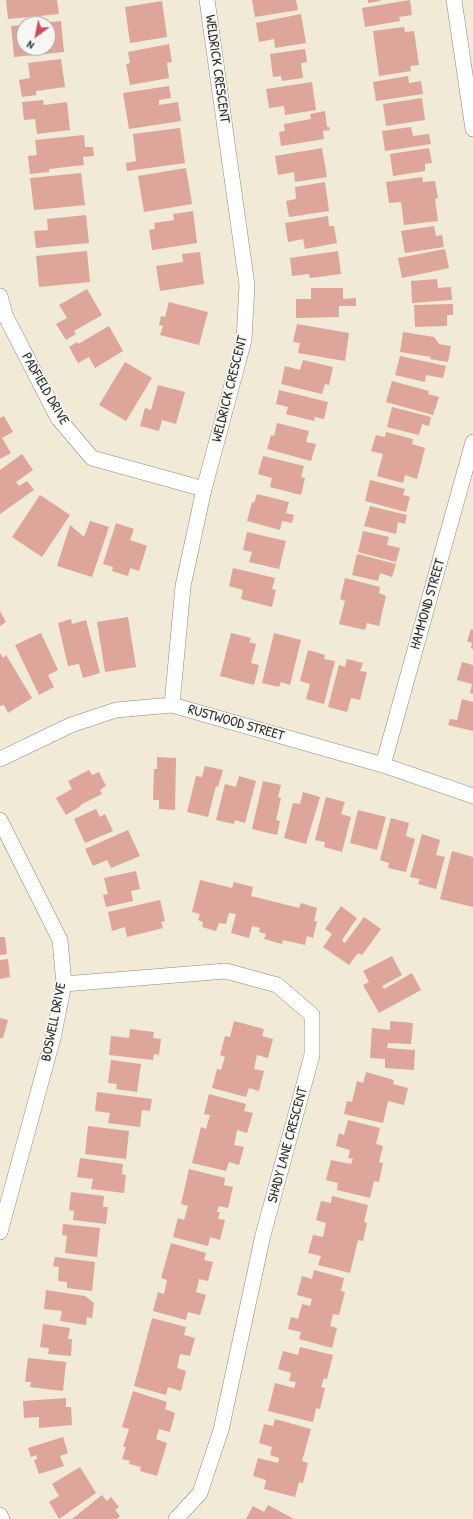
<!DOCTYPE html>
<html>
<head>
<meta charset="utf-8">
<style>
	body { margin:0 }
	#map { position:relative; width:473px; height:1519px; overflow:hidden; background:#f0ead6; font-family:"Patrick Hand",sans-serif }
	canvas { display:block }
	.north { position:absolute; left:16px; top:16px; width:40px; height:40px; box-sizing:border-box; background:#f6f6f2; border:1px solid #a5a5a2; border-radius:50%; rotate:212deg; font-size:11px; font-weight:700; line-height:16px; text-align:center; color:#2b2b2b }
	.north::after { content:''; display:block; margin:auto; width:14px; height:18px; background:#d1495b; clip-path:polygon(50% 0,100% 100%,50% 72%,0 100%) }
</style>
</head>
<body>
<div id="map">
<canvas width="473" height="1519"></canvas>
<div class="north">N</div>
</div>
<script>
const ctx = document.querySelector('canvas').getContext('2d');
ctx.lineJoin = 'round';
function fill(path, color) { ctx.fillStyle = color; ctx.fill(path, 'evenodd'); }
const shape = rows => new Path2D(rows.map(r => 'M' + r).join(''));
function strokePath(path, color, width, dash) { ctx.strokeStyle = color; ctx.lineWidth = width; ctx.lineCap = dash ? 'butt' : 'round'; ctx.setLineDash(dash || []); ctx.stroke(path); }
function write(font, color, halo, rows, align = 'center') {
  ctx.font = font + ' "Patrick Hand",sans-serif'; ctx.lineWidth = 3.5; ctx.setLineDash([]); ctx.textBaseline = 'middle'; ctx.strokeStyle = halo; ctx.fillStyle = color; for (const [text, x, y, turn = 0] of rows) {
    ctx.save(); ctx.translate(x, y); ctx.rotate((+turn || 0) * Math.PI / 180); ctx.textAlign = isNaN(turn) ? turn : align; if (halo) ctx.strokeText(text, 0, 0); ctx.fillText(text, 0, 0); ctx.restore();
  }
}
fill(shape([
	[6,0,57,0,59,14,8,19],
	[252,0,296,0,298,10,255,17],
	[368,0,380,0,380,1,368,3],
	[410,0,412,15,399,17,400,21,365,27,362,8],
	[162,1,167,37,130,43,125,7],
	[301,14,306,43,275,48,274,39,259,42,256,23],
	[61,21,64,52,14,57,11,26,24,25,24,48,48,48,48,24,42,23],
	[404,27,405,32,414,31,419,65,410,66,411,71,379,76,373,31],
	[169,44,172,62,167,63,169,78,130,85,126,64,130,63,128,52],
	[305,49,307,62,301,63,303,78,282,81,281,76,273,77,270,54],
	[61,59,65,87,36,91,36,95,22,97,19,80,30,78,28,63],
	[408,76,409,83,421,81,423,94,376,101,373,82],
	[312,82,316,110,285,115,284,106,269,108,266,89],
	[169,86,171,98,159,100,159,105,178,102,181,121,129,129,123,93],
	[422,98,425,120,386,126,383,104],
	[43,100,44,105,67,102,70,130,37,134,35,119,24,120,22,102],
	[325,111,327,127,329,127,330,130,323,131,324,139,281,146,279,132,285,131,284,124,311,119,310,114],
	[411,127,413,136,429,134,431,144,385,151,382,131],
	[180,128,185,163,127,171,126,163,136,161,133,134],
	[84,135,85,147,93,147,94,156,83,157,84,165,49,169,49,172,30,174,28,156,37,155,35,140],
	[322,148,327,177,295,182,294,172,278,175,275,156],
	[429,148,432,163,425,164,425,171,393,176,390,154],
	[186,168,192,204,144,212,138,176],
	[81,173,85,205,34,210,30,178],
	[422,177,423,182,435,181,438,198,435,199,438,221,404,225,401,202,389,203,386,182],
	[325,182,329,211,289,217,286,201,296,199,295,187],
	[193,211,197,243,152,250,149,230,155,229,154,223,174,220,173,214],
	[86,215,89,243,36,248,34,231,48,230,47,219],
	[328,216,329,226,334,226,337,243,305,249,303,239,288,242,285,223],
	[434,226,436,236,442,235,444,247,405,253,401,231],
	[445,249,449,268,402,278,398,258],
	[87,251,90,282,39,287,36,256],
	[338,251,341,274,310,278,309,274,292,276,290,258],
	[200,252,204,284,160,291,156,266,183,262,182,254],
	[437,279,438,288,451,287,452,300,412,303,411,281],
	[311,288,343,288,343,299,356,298,356,306,339,306,339,317,296,318,296,299,311,299],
	[87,289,102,315,74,331,76,334,66,340,56,324,67,318,59,305],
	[169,302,208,312,199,345,160,335,163,326,159,325,161,316,165,317],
	[453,304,453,315,447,315,447,326,415,327,414,305],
	[297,324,349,333,345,361,298,353,300,343,293,342],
	[109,326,123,351,95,368,89,357,78,363,69,347,77,342,78,344],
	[403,332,434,337,439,344,451,346,448,362,430,359,431,357,400,352],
	[400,356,446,366,443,378,426,375,425,382,395,375],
	[303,360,333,367,329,385,325,384,322,394,281,384,285,366,300,370],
	[125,362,152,378,126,421,99,405],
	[392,381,429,391,428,394,439,397,433,415,386,402],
	[158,385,185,392,176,424,162,420,159,431,140,426,145,408,151,410],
	[279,390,328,402,324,419,315,417,314,421,286,414,288,407,276,404],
	[392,407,431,417,429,426,422,424,419,435,387,427],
	[4,416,13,432,2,438,11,453,0,459,0,418],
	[277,423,309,431,306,442,316,444,311,461,267,449,271,435,274,436],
	[386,432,413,439,412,444,425,448,417,479,405,475,403,483,377,476,383,454,371,451,376,435,385,437],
	[22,454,33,470,16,482,19,486,27,481,34,490,0,514,0,470],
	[263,456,304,466,301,477,305,478,301,495,270,487,272,478,258,474],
	[370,480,405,489,403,495,410,497,406,512,365,501],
	[257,494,289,502,286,513,294,515,292,523,282,521,280,530,247,521,252,502,254,503],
	[40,495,70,515,42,557,12,537],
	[370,506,407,515,405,524,398,522,396,534,364,526],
	[90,521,109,527,92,577,57,566,70,525,84,537],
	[116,523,134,529,130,540,147,546,139,571,130,568,128,576,112,571,113,567,103,564],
	[363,531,389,537,387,545,400,548,396,562,358,552],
	[247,532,286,541,279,569,249,562,252,552,243,550],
	[357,554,396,564,392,577,380,573,378,581,352,575],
	[233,568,275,578,272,589,276,590,272,607,241,599,243,590,229,586],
	[345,578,380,587,379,593,386,596,379,626,367,623,365,630,339,624,345,601,340,599],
	[0,611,6,622,0,626],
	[128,617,136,667,105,672,97,622],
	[71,619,72,624,86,620,100,673,83,678,79,664,68,666,58,623],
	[471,629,473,630,473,649,471,648,472,643,467,641],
	[41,633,58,670,48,675,54,687,39,695,15,645],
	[231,633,251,638,249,642,256,644,251,663,259,665,254,685,220,676],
	[274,633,301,640,290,685,281,682,279,687,262,683],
	[308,650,325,655,324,659,335,661,324,704,306,699,310,684,300,681],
	[0,653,3,658,6,655,32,698,8,713,4,705,0,706],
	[347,659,363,663,360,671,367,672,360,700,351,698,347,712,328,707,339,665,345,667],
	[462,662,473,665,473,694,470,693,472,684,457,680],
	[462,699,473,702,473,731,448,725,450,719,457,720],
	[157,757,176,758,175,810,159,809,159,800,153,800,154,769,157,769],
	[205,766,223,770,218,787,216,786,208,817,187,812,196,776,202,777],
	[89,770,92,775,99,772,106,786,100,790,102,794,80,805,81,806,66,815,56,798,72,789,68,781],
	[239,776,256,781,245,823,235,820,234,824,216,820,225,784,236,787],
	[263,781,281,785,278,797,281,798,276,820,280,821,277,835,252,829],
	[303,792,320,797,306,844,284,838,293,803,300,804],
	[326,797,345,802,341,814,351,817,342,852,324,847,325,842,315,840],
	[96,809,100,817,105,814,113,831,85,843,74,819],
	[358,810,386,817,377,850,350,843],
	[391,818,409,823,406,836,415,839,406,872,388,868,389,863,380,860],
	[128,830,140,856,111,868,107,860,93,866,85,849],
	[422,834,440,840,436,855,445,857,436,889,418,884,420,879,410,877],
	[452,851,473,857,473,907,440,899],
	[136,871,140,889,131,891,133,901,106,907,103,895,108,894,104,878],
	[200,880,232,888,234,882,253,887,251,896,299,908,301,903,317,908,314,921,317,921,313,938,307,936,305,945,283,940,282,944,264,939,266,934,259,932,260,928,252,926,249,938,231,933,236,914,229,913,226,924,219,923,216,931,202,927,203,922,198,920,200,914,192,912],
	[160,900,165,921,161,922,163,928,127,937,125,927,112,931,108,912],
	[341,906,357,918,342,940,345,943,364,917,381,929,362,955,358,953,349,965,323,947,332,934,325,929],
	[0,937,5,937,7,954,0,955],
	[392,956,402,975,382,986,384,989,412,973,421,990,379,1013,363,985,369,982,363,971],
	[8,959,10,977,0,979,0,960],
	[0,1018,8,1020,3,1038,0,1038],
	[234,1021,264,1029,262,1036,273,1039,268,1058,257,1055,254,1069,264,1071,259,1091,249,1088,246,1097,212,1088,217,1069,221,1070,225,1057,220,1055,225,1036,230,1037],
	[390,1021,413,1023,411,1044,388,1043,387,1048,415,1050,414,1070,385,1068,385,1059,370,1058,372,1028,390,1030],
	[130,1029,154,1032,153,1038,161,1039,159,1055,154,1054,153,1060,109,1055,111,1036,129,1038],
	[111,1060,141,1064,137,1092,116,1089,117,1084,108,1083],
	[366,1072,394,1080,393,1084,408,1088,404,1105,388,1101,383,1123,344,1114,347,1101,352,1102,357,1081,363,1083],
	[97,1092,152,1099,150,1111,142,1110,140,1127,108,1123,110,1113,95,1111],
	[209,1094,246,1104,244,1111,253,1113,247,1133,237,1130,235,1141,234,1145,244,1147,239,1165,229,1162,226,1171,192,1163,201,1127,206,1129,210,1115,204,1114],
	[348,1120,380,1128,376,1144,383,1146,379,1162,383,1163,379,1182,374,1181,370,1198,337,1190,338,1183,326,1180,331,1160,351,1164,353,1159,348,1158,350,1150,336,1146,339,1133,344,1135],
	[88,1126,129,1131,126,1159,85,1154],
	[80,1158,123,1164,122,1174,126,1175,124,1193,91,1189,93,1179,77,1177],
	[189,1169,225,1178,224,1185,233,1187,228,1208,219,1206,217,1212,220,1212,218,1219,225,1220,220,1240,210,1237,208,1246,173,1237,178,1218,184,1220,188,1206,181,1204],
	[71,1192,104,1196,103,1207,108,1207,106,1224,73,1220,74,1211,69,1210],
	[332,1196,368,1205,364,1222,367,1223,363,1241,358,1240,350,1273,318,1265,321,1256,308,1253,313,1235,323,1237,326,1223,316,1220,321,1201,331,1203],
	[63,1224,100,1228,97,1257,65,1253,67,1236,62,1235],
	[171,1243,206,1253,204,1260,213,1262,208,1281,199,1279,196,1292,206,1295,200,1315,188,1312,186,1320,153,1311,158,1292,164,1294,167,1280,161,1278],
	[55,1257,95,1262,92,1291,67,1288,67,1282,58,1281,59,1267,53,1266],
	[314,1270,344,1278,341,1291,345,1292,339,1315,333,1314,330,1326,337,1328,332,1348,299,1339,301,1332,288,1329,291,1317,298,1319,302,1304,310,1306,312,1299,297,1295,302,1276,312,1279],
	[46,1290,85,1296,94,1303,92,1318,87,1317,86,1325,60,1321,62,1311,44,1309],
	[152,1318,186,1327,184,1335,195,1338,190,1356,180,1354,177,1368,186,1371,181,1391,168,1387,166,1395,134,1386],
	[43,1324,70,1328,68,1339,72,1339,71,1356,48,1354,49,1348,40,1347],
	[300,1347,333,1355,327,1379,324,1378,321,1387,325,1388,320,1409,316,1408,313,1422,268,1411,275,1383,294,1388,296,1382,289,1381,291,1373,278,1369,283,1351,298,1355],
	[28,1358,66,1362,63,1391,30,1387,31,1382,25,1382],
	[133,1391,167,1402,165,1409,175,1413,170,1432,159,1429,156,1439,167,1443,157,1476,140,1471,141,1467,129,1464,130,1461,122,1459,126,1447,123,1447,129,1429,122,1427],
	[66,1398,66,1407,71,1407,72,1425,39,1428,39,1417,24,1418,23,1401],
	[275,1419,311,1429,302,1461,308,1463,303,1483,299,1482,295,1497,264,1489,266,1480,253,1476,258,1458,278,1463,279,1458,270,1455,272,1447,259,1443,264,1424,273,1426],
	[63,1437,68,1453,60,1456,64,1466,39,1474,34,1460,37,1459,36,1455,31,1457,28,1448],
	[80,1467,96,1493,59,1519,49,1502,59,1496,52,1484],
	[102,1495,107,1501,111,1497,119,1507,115,1510,120,1516,117,1519,72,1519],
	[268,1505,294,1519,246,1519,253,1506,264,1512]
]), '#dea59a');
const street = shape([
	[454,0,473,129],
	[0,296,5,315,58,418,92,458,204,489],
	[172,705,183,586,204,489,244,340,247,285,207,0],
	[0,759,71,725,116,710,172,705,383,765,473,796],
	[383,765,473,442],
	[0,820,60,940,64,984,53,1038,0,1232],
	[64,984,226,971,277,985,312,1015,312,1055,263,1235,221,1430,200,1493,176,1519],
	[0,1515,2,1519]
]);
strokePath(street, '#8e8a80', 16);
strokePath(street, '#fff', 15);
write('14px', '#2b2b2b', '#f6f6f2', [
	["WELDRICK CRESCENT",217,69,82],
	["PADFIELD DRIVE",45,389,60],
	["WELDRICK CRESCENT",230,389,-76],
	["HAMMOND STREET",428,604,-74],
	["RUSTWOOD STREET",236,723,16],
	["BOSWELL DRIVE",54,1022,-79],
	["SHADY LANE CRESCENT",288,1145,-75]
]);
</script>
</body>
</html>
